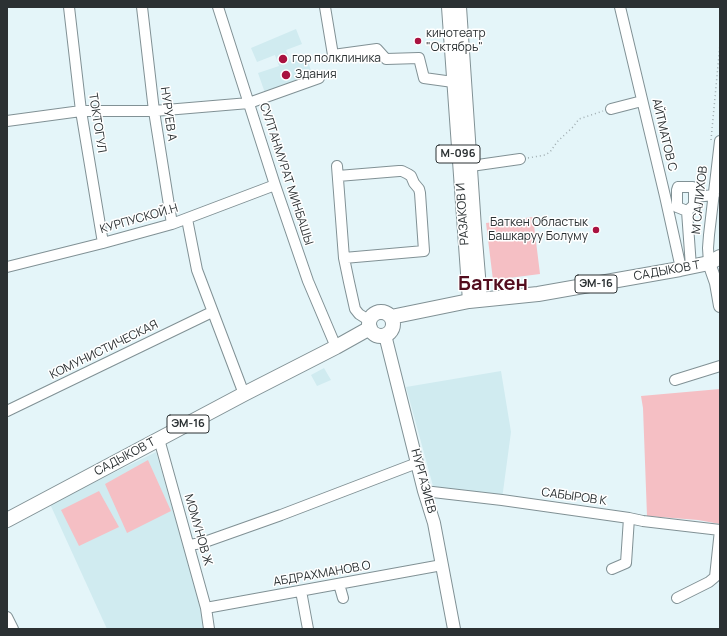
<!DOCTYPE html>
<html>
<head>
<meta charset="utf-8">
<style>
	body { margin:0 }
	#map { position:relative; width:727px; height:636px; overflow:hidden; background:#e4f5f9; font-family:Manrope,sans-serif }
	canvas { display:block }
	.frame { position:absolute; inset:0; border:8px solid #2b3133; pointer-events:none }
</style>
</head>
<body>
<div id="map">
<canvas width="727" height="636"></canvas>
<div class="frame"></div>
</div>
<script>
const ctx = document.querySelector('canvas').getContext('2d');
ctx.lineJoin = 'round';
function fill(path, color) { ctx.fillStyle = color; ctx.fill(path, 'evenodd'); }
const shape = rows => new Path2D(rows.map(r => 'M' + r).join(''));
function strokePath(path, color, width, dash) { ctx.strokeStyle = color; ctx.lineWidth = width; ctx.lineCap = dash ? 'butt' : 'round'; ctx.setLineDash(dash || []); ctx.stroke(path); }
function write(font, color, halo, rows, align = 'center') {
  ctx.font = font + ' Manrope,sans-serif'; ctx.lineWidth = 3; ctx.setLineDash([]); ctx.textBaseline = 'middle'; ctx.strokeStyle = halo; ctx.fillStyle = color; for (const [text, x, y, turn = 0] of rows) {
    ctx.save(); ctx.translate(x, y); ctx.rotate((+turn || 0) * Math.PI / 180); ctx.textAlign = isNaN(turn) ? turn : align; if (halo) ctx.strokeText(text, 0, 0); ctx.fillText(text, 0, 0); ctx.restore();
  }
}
fill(shape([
	[296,29,302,44,286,50,291,62,307,58,313,77,265,93,258,73,279,66,275,55,257,62,251,48],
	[324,368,331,380,317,386,311,375],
	[501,371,511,432,502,499,433,486,406,387],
	[156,452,201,606,203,629,107,629,50,504]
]), '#d0ebf0');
fill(shape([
	[533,217,540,274,493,280,486,223],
	[720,389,720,524,698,520,647,516,643,408,641,396],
	[148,460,171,511,127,533,105,484],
	[99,491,119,527,79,546,61,510]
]), '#f5bfc4');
const minor = shape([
	[69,7,81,111,103,243],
	[142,7,154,111,172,224],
	[218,7,275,185,308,281,336,347],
	[325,7,333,55,377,49,386,59,419,58,424,78,453,82],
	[620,7,665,196,680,264,680,269],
	[611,109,642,101],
	[7,121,81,111,154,111,249,103,319,78],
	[337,166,344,258,349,282,355,309,359,314,370,321],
	[471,166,520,159],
	[338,176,399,171,402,171,408,174,411,176,414,183,419,189,420,193,424,251,344,258],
	[678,187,693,187,694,189,694,205,687,211,677,207,677,190,678,187],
	[694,197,714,195],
	[687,211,691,267],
	[187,219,197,270,244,394],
	[709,263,708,248,709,235,720,141],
	[7,267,103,243,172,224,275,185],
	[675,380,720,366],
	[7,411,212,312],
	[159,439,206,608,209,629],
	[424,491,502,500,629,518,643,521,720,530],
	[189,545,202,543,281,515,417,463],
	[612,569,626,563,629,518],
	[339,584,343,598],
	[301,591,308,629],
	[677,598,709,582,715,577,720,530],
	[206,608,442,565],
	[7,617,13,629]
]);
const major = shape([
	[448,7,469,301],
	[460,7,475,228,481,300],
	[709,263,716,283,720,306],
	[385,335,424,491,434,523,454,629]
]);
const highway = shape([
	'369 324a12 12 0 1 1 24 0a12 12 0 1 1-24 0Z',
	[391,317,469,301,538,294,680,269,709,263,720,257],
	[7,520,244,394,336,347,370,328]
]);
strokePath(minor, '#819195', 12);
strokePath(major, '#819195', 14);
strokePath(highway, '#819195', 16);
strokePath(shape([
	[711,140,720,44],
	[528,158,545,155,550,152,557,142,573,127,579,119,603,111]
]), '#a0adb1', 1.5, [1, 3]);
strokePath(minor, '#fff', 10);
strokePath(major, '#fff', 12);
strokePath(highway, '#fff', 14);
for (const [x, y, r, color] of [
	[418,41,4,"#a91240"],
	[283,59,5,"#a91240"],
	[286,75,5,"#a91240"],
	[596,230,4,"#a91240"]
]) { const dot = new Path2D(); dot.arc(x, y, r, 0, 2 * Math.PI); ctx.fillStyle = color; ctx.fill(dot); strokePath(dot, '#fff', 1.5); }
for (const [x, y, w] of [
	[458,154,44],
	[596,284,42],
	[188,424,42]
]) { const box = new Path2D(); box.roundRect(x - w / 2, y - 9, w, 18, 3); ctx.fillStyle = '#fff'; ctx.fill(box); strokePath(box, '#2b3133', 1); }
write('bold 11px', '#2b3133', null, [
	["М-096",458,154],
	["ЭМ-16",596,284],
	["ЭМ-16",188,424]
]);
write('12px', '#2b3133', '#fff', [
	["кинотеатр",426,34],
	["\"Октябрь\"",426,48],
	["гор полклиника",292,59],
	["Здания",295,75],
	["Баткен Областык",588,223,"right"],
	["Башкаруу Болуму",588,237,"right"]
], 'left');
write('12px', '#2b3133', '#fff', [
	["НУРУЕВ А",168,114,82],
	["ТОКТОГУЛ",97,123,81],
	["АЙТМАТОВ С",664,135,77],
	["СУЛТАНМУРАТ МИНБАШЫ",286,174,72],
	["М САЛИХОВ",700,200,-84],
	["РАЗАКОВ И",463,214,-94],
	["КУРПУСКОЙ.Н",139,219,-16],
	["САДЫКОВ Т",667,271,-10],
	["КОМУНИСТИЧЕСКАЯ",104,350,-26],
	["САДЫКОВ Т",125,457,-28],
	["НУРГАЗИЕВ",423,481,75],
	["САБЫРОВ К",574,497,8],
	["МОМУНОВ Ж",198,530,74],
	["АБДРАХМАНОВ.О",322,574,-10]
]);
write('bold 20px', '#520d1e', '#fff', [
	["Баткен",493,284]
]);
</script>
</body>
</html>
